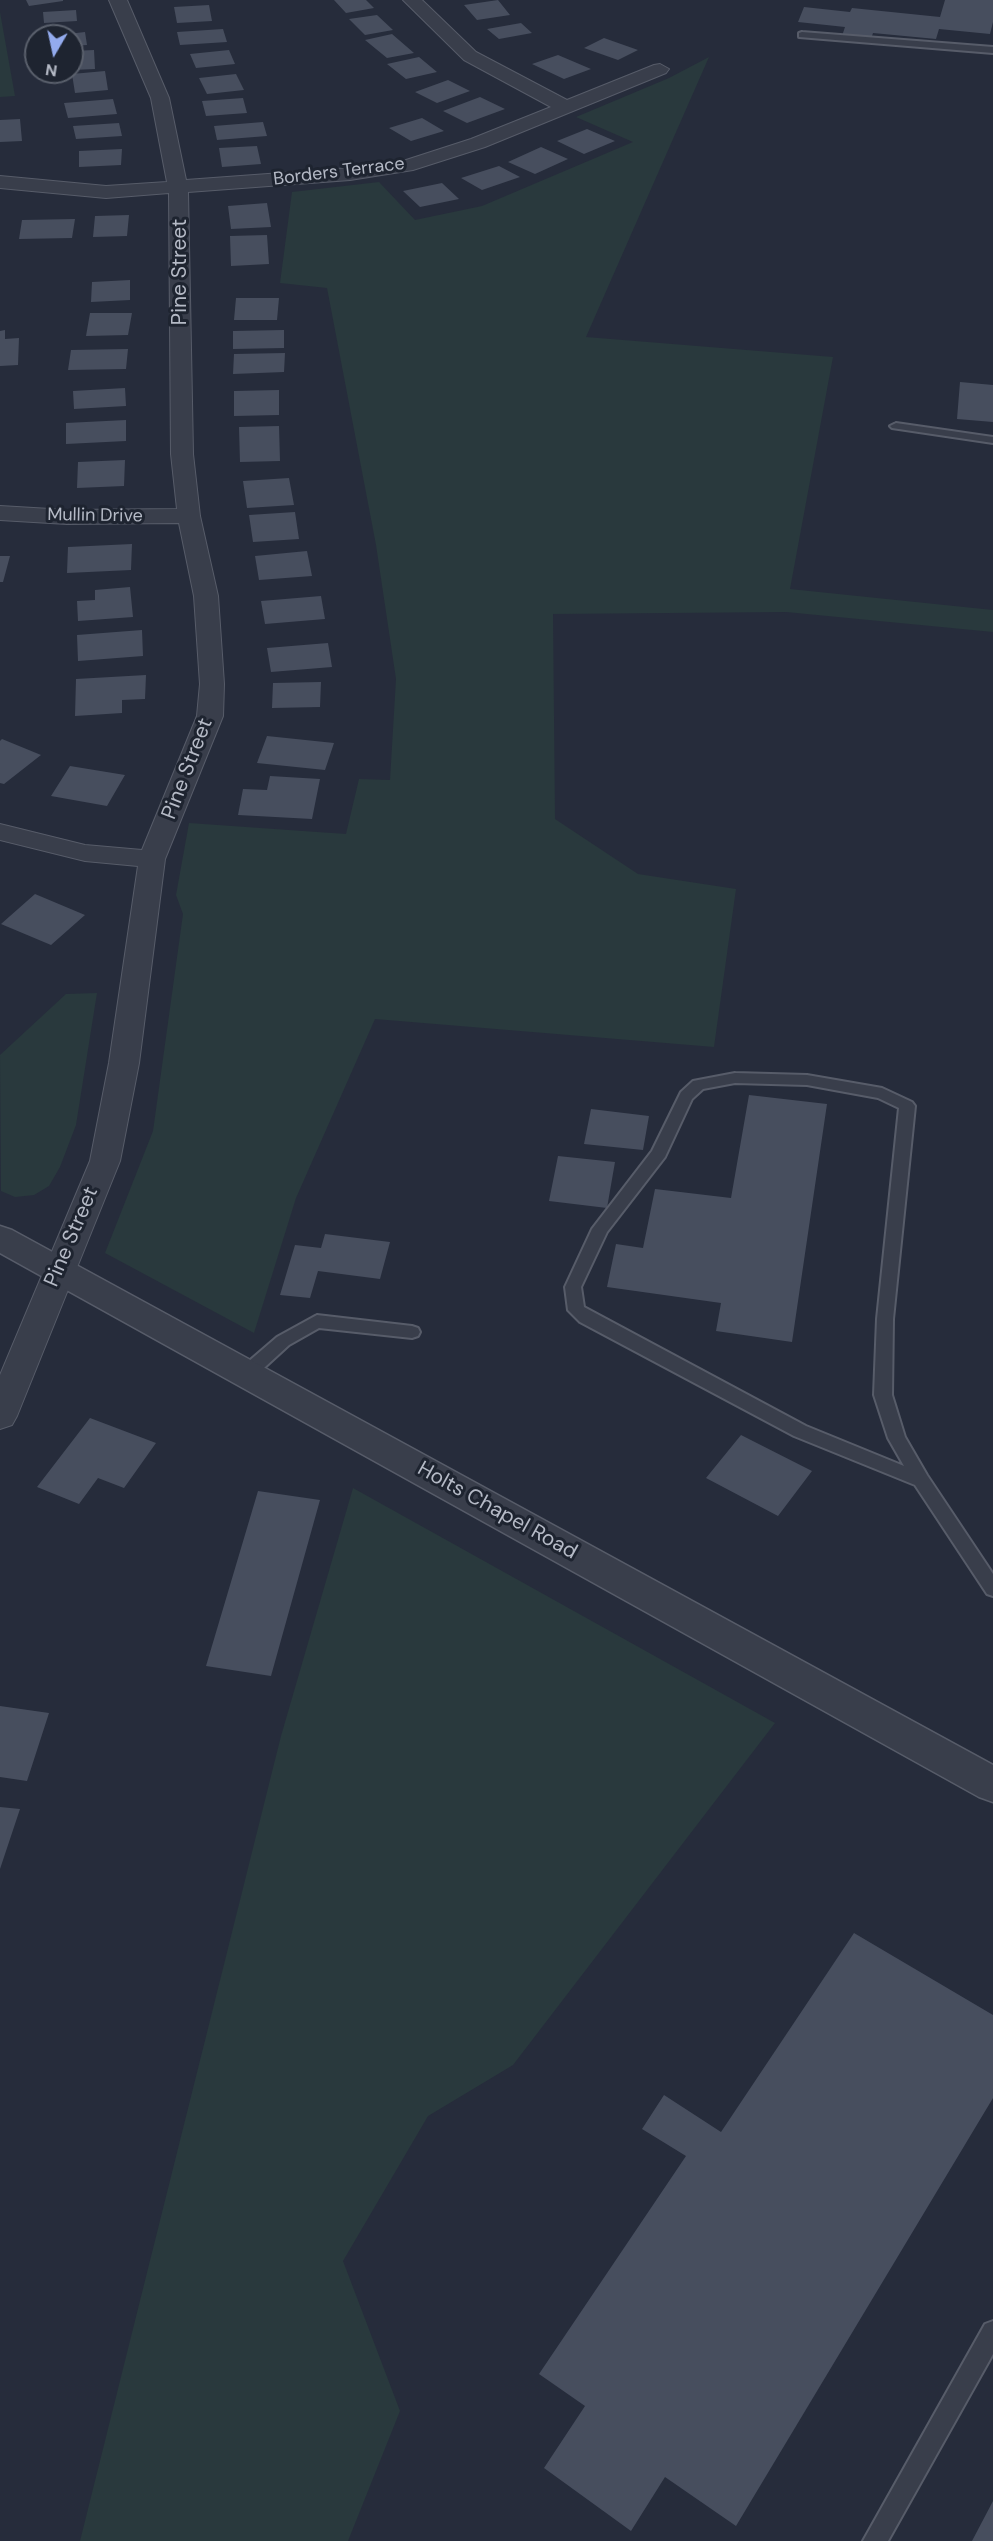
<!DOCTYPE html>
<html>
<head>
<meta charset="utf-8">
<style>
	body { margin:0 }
	#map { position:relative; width:993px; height:2541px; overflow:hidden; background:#262c3b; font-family:"DM Sans",sans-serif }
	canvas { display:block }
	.north { position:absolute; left:24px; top:24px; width:60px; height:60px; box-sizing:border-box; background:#1e2430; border:2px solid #5a606c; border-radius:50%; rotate:189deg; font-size:16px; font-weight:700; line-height:24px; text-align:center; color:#b5bac6 }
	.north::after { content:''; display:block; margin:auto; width:21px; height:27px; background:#93abee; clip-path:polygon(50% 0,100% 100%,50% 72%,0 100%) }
</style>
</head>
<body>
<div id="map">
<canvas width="993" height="2541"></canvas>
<div class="north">N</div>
</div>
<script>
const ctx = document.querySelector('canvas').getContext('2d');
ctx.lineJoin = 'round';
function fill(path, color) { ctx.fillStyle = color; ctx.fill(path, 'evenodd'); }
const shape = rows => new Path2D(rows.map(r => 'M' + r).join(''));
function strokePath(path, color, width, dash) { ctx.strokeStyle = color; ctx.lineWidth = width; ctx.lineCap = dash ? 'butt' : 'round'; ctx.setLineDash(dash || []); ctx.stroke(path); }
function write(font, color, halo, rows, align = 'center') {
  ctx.font = font + ' "DM Sans",sans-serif'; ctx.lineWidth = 6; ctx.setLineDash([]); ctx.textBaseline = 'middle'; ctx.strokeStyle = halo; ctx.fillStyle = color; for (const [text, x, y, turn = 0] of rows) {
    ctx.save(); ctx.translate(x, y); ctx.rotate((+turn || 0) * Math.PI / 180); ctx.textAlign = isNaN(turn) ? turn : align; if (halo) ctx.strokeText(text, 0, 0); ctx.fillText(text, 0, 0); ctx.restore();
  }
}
fill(shape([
	[0,12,15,96,0,97],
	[709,57,586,337,833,357,790,589,993,610,993,632,786,612,553,614,555,819,638,874,736,889,714,1047,375,1019,296,1198,254,1333,105,1253,153,1131,183,914,176,895,189,823,346,834,359,779,390,780,396,679,376,545,327,288,280,283,292,192,379,182,415,220,482,206,633,142,576,117,669,78],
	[97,993,76,1125,60,1167,49,1186,34,1195,15,1197,1,1191,0,1055,66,994],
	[353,1488,775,1723,513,2065,428,2116,343,2261,400,2411,348,2541,80,2541,281,1736]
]), '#29393d');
fill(shape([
	[26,0,63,0,63,1,29,6],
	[334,0,366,0,374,8,346,13],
	[498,0,510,15,477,20,464,5],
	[945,0,993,0,993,22,990,34,939,29,936,39,873,33,871,39,842,36,845,27,798,22,804,7,850,12,852,8,940,17],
	[209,5,212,21,177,23,174,7],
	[76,10,77,21,44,23,43,12],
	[377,15,393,30,365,35,349,19],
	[521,23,532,33,499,39,487,29],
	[223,29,227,42,180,45,177,32],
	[85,32,87,45,72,46,72,36,50,36],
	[392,34,414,53,387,58,365,40],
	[604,38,638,50,618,60,584,48],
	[94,50,95,69,72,70,72,51],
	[229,50,235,64,196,68,190,54],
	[558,55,591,69,564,79,532,64],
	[419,57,437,72,406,79,387,64],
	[105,71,108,90,75,93,72,74],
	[236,74,244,90,207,94,199,78],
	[448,80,470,91,437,103,415,92],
	[480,97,505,109,467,123,443,111],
	[243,98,247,113,206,116,202,101],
	[113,99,117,114,68,118,64,103],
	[422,118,444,131,411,141,389,128],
	[20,119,22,141,0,142,0,120],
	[263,122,267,136,217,140,214,126],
	[119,123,122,136,76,139,73,126],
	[587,129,615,141,584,154,557,141],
	[257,146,261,164,222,167,219,148],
	[541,147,568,159,535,174,508,162],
	[122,149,121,165,79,167,79,151],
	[499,166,520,177,482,190,461,178],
	[442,183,459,199,420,207,403,191],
	[267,203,271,227,231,229,228,206],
	[129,215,127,236,93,237,95,216],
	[75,219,72,238,19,239,22,220],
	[267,235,269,264,231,266,230,236],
	[130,280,130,300,91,302,92,282],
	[236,298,279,298,277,320,234,320],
	[90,313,132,313,128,335,86,336],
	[5,330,5,339,19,338,18,365,0,366,0,331],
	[284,330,284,348,233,349,233,331],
	[128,349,126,369,68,370,71,350],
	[285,353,284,372,233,374,234,354],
	[960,382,993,385,993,422,957,419],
	[125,388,126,406,74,409,73,391],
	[279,390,279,415,234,416,234,391],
	[126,420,126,441,66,444,66,423],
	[279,426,280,461,240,462,239,427],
	[125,460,124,486,77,488,78,462],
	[289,478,294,505,247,508,243,481],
	[295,512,299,539,253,542,249,515],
	[132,544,131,570,67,573,68,547],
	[307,551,312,576,259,580,255,556],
	[0,556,10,556,3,582,0,582],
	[130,587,133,617,78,621,77,601,95,600,95,590],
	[321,596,325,619,265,624,261,601],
	[142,630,143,656,78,661,77,635],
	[328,643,332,667,271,672,267,648],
	[146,675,145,699,122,700,122,713,75,716,76,679],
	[321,682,320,707,272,708,273,683],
	[267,736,334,743,325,770,257,763],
	[2,739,41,755,4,784,0,783,0,741],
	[70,766,125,775,107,806,51,796],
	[270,776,320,779,312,819,238,815,243,789,267,790],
	[35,894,85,915,51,945,1,924],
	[749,1095,827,1104,792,1342,716,1331,721,1303,607,1287,616,1244,643,1248,655,1189,731,1198],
	[591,1109,649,1116,643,1150,584,1144],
	[558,1156,615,1162,607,1208,549,1201],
	[325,1234,390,1242,380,1279,318,1271,310,1298,280,1295,295,1245,321,1248],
	[90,1418,156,1443,124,1488,98,1478,79,1504,37,1487],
	[741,1435,812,1471,778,1516,706,1478],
	[258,1491,320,1500,271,1676,206,1666],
	[0,1706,49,1713,27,1781,0,1777],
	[0,1807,20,1809,0,1869],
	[854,1933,993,2015,993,2098,736,2526,665,2477,631,2531,544,2468,585,2406,539,2374,686,2156,642,2129,664,2095,721,2132],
	[993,2501,993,2541,972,2541]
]), '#474e5e');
const service = shape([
	[802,32,993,47,993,53,799,37,799,33,802,32],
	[896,423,993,437,993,443,892,428,890,426,896,423],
	[735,1073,807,1075,882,1088,912,1102,915,1106,893,1319,892,1395,905,1437,927,1475,993,1574,993,1596,987,1594,915,1485,794,1436,580,1322,568,1310,565,1287,592,1229,652,1151,681,1092,693,1081,735,1073],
	[735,1083,807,1085,878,1098,899,1108,877,1319,874,1395,888,1438,904,1466,806,1426,584,1307,581,1287,607,1232,665,1157,692,1099,703,1089,735,1083],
	[317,1315,412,1326,418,1328,420,1332,418,1336,412,1338,319,1328,289,1345,253,1378,241,1378,238,1373,241,1368,277,1337,317,1315],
	[993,2321,993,2354,888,2541,863,2541,985,2324,993,2321]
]);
const minor = shape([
	[109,0,127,0,169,98,186,180,350,168,403,161,471,139,551,107,464,60,403,0,422,0,476,52,567,100,654,65,660,64,669,69,666,73,485,147,413,170,350,180,188,192,193,454,200,516,218,596,224,684,223,716,165,859,139,1063,120,1161,17,1416,12,1425,0,1429,0,1375,90,1161,109,1063,138,866,85,861,0,840,0,824,85,845,142,850,197,716,200,684,194,596,179,523,67,524,0,520,0,506,67,510,177,509,171,454,169,193,106,198,0,188,0,176,106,186,167,182,151,98,109,0]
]);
const tertiary = shape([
	[0,1226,12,1230,993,1765,993,1802,979,1797,0,1253,0,1226]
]);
strokePath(service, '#575c69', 4);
strokePath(minor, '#575c69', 2);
strokePath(tertiary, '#575c69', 3);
fill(service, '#393e4b');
fill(minor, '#393e4b');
fill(tertiary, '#393e4b');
write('18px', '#b5bac6', '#1e2430', [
	["Borders Terrace",339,172,-7],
	["Mullin Drive",95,516,1]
]);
write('21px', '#b5bac6', '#1e2430', [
	["Pine Street",180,272,-90],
	["Pine Street",188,769,-69],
	["Pine Street",72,1237,-67],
	["Holts Chapel Road",497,1511,29]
]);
</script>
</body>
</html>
